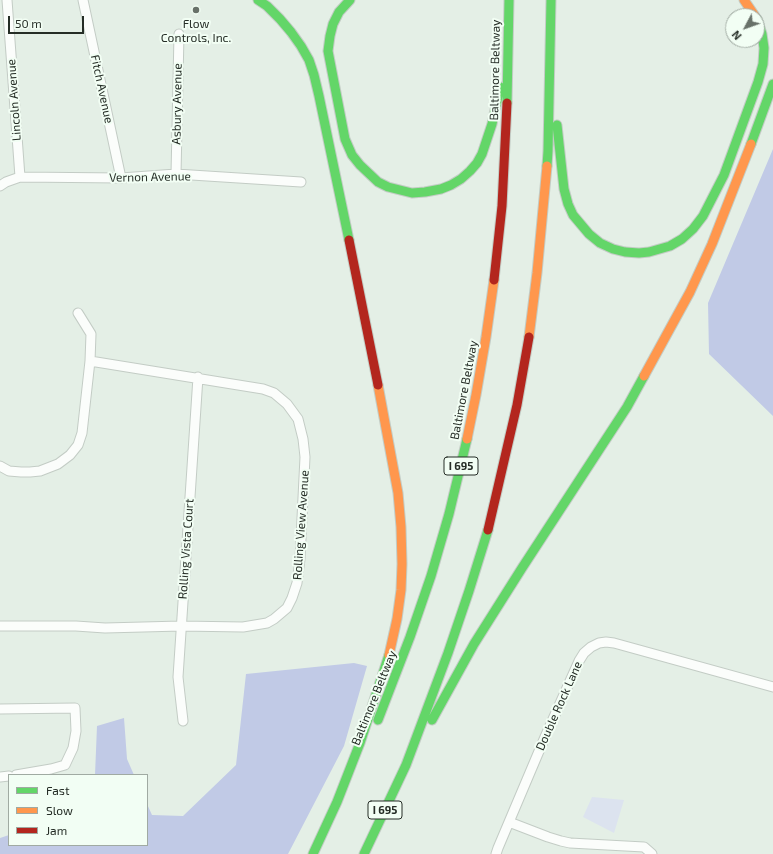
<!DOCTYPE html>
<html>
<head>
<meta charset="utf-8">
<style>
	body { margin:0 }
	#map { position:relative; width:773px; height:854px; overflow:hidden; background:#e4efe6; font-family:"Exo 2",sans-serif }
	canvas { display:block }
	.legend { position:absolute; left:8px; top:774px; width:140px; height:72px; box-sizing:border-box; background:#f2fef4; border:1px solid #a0aaa2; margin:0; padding:5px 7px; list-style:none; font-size:12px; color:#252d26 }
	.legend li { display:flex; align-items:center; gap:8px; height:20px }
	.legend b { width:20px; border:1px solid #a0aaa2 }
	.north { position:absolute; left:725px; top:8px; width:40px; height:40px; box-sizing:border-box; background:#f2fef4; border:1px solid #a0aaa2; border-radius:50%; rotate:229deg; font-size:11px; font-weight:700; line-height:16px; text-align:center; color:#252d26 }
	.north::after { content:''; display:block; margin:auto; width:14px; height:18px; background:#687169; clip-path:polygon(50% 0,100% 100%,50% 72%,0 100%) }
	.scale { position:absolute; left:8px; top:16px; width:76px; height:18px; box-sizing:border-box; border:2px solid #252d26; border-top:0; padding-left:5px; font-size:12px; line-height:14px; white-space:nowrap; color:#252d26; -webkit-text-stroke:3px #f2fef4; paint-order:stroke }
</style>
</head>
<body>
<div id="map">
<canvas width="773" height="854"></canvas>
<ul class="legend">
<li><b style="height:5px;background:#63d668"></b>Fast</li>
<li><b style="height:5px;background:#ff974d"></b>Slow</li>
<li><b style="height:5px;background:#b3261e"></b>Jam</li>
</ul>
<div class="north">N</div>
<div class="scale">50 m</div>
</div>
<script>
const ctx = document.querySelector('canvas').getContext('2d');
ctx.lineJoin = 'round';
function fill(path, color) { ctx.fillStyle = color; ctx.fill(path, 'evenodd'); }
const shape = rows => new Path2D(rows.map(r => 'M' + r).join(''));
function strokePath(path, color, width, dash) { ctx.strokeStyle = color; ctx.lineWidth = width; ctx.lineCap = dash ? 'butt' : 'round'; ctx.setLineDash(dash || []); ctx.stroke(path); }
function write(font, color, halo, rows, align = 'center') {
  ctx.font = font + ' "Exo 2",sans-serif'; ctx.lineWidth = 4; ctx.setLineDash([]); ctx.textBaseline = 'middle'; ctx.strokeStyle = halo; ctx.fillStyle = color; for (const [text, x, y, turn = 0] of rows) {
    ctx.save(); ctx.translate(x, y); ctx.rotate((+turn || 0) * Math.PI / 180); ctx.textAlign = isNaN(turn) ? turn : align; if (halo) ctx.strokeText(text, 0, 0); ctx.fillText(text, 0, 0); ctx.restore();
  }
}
fill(shape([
	[592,797,624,800,614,833,583,817]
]), '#dce3ef');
fill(shape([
	[773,149,773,416,709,354,708,303],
	[354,663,367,666,344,746,288,854,0,854,0,838,9,835,9,845,147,845,147,804,152,815,183,816,236,765,246,674],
	[124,718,127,759,134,775,95,775,97,726]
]), '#c1cae6');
const street = shape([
	[7,0,20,177],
	[83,0,121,178],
	[176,174,179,34],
	[0,186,6,182,20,177,121,178,176,174,301,182],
	[0,466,9,471,21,472,30,472,40,471,58,464,70,455,78,445,82,433,90,361,91,334,78,313],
	[0,626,76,626,105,628,181,626,243,627,267,623,274,619,287,608,292,598,297,583,300,559,305,457,303,439,298,419,287,404,274,393,263,389,90,361],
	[0,709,75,708,76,731,73,748,65,765,51,769,16,775],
	[183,721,178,677,198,377],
	[0,777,9,776],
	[509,822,548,837,561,841,570,843,644,847,652,854],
	[496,854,498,848,545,737,579,661,584,653,591,647,599,643,606,642,614,643,773,687]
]);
const fast = shape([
	[258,0,267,6,280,19,291,32,301,46,309,60,314,75,319,96,349,240],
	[350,0,339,12,333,24,330,36,328,51,345,139,352,155,360,165,378,182,388,187,412,193,425,192,441,189,451,185,461,179,470,171,477,163,482,154,492,124,500,87],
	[507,103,509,0],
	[557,125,564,189,568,204,573,215,589,234,600,243,613,249,625,252,639,253,649,252,670,246,682,239,693,229,703,216,724,175,758,82,763,64,764,48,762,34,757,19],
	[751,144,773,84],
	[547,166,548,151,551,0],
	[378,720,410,637,431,576,449,514,467,439],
	[432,720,474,644,522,568,627,407,644,376],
	[313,854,337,802,360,743,389,655],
	[364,854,406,765,448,653,469,591,488,530]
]);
const slow = shape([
	[744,0,755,16],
	[529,337,537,273,547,166],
	[644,376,690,292,712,244,751,144],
	[378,385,398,493,401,527,402,564,401,590,397,619,389,655],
	[467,439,476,395,486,337,494,280]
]);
const jam = shape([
	[349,240,378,385],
	[494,280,502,206,507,103],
	[488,530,517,405,529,337]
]);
strokePath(street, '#c3ccc5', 11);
strokePath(fast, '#c3ccc5', 11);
strokePath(slow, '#c3ccc5', 11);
strokePath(jam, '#c3ccc5', 11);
strokePath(street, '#fbfdfb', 9);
strokePath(fast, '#63d668', 9);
strokePath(slow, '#ff974d', 9);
strokePath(jam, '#b3261e', 9);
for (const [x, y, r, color] of [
	[196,10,4,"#687169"]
]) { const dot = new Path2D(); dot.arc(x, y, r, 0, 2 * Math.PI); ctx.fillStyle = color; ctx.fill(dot); strokePath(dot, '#f2fef4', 1.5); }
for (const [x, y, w] of [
	[461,466,34],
	[385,810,34]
]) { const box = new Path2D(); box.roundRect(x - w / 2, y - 9, w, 18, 3); ctx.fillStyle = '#f2fef4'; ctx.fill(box); strokePath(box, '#252d26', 1); }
write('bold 11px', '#252d26', null, [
	["I 695",461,466],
	["I 695",385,810]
]);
write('12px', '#252d26', '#f2fef4', [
	["Flow",196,24],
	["Controls, Inc.",196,38]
]);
write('12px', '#252d26', '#f2fef4', [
	["Baltimore Beltway",495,70,-89],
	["Fitch Avenue",102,89,78],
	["Lincoln Avenue",14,100,-94],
	["Asbury Avenue",177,104,-89],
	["Vernon Avenue",150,177,-1],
	["Baltimore Beltway",464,390,-79],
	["Rolling View Avenue",301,525,-86],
	["Rolling Vista Court",186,549,-86],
	["Baltimore Beltway",374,698,-68],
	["Double Rock Lane",559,706,-66]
]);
</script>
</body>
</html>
